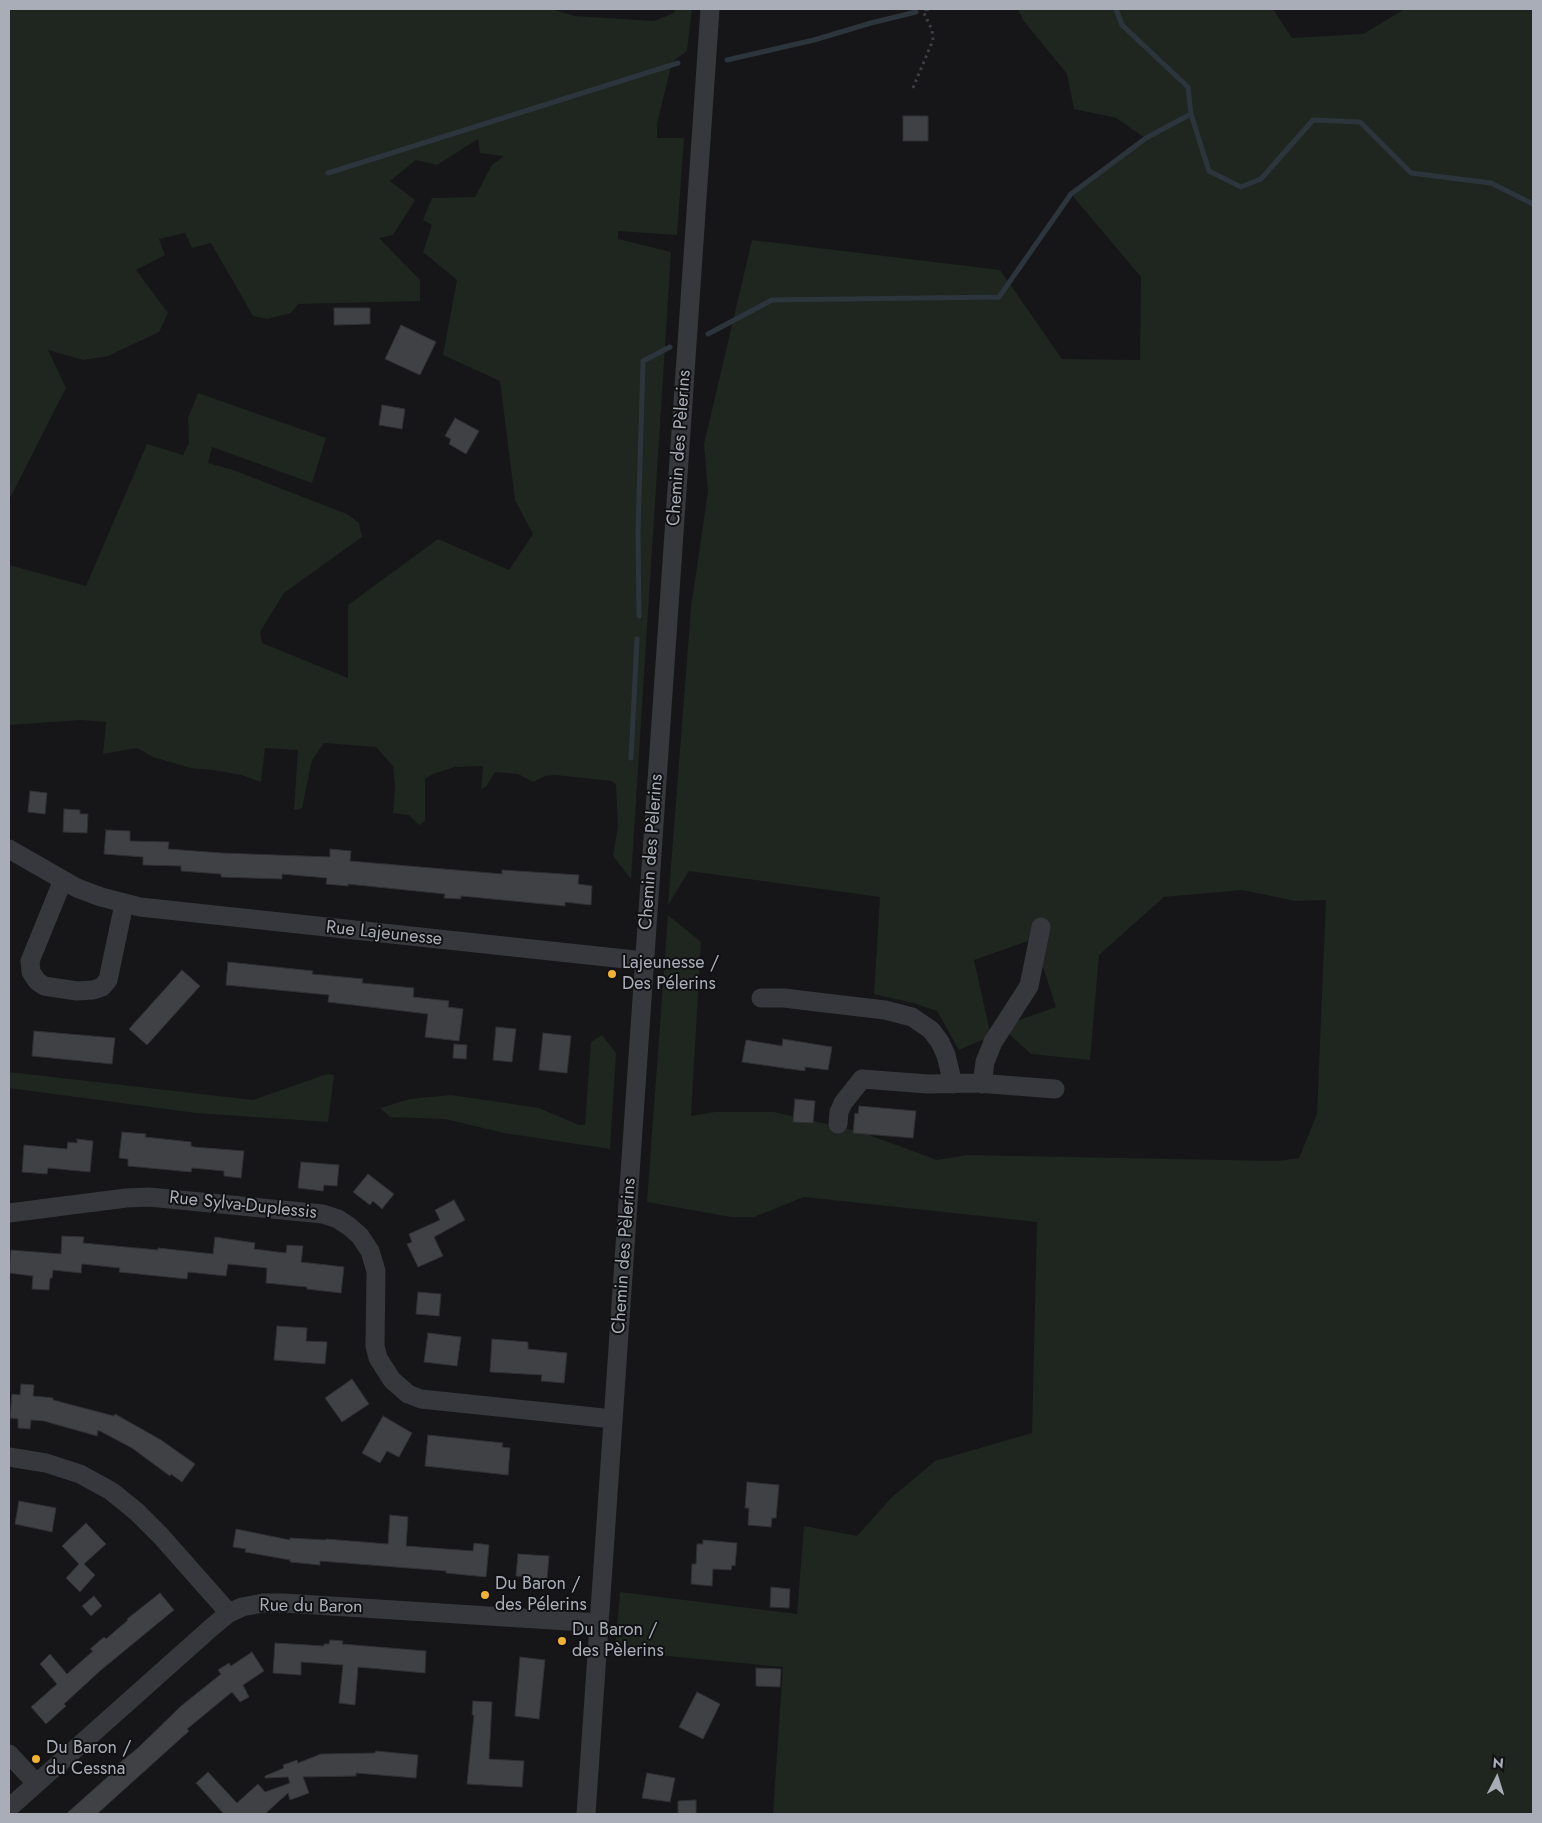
<!DOCTYPE html>
<html>
<head>
<meta charset="utf-8">
<style>
	body { margin:0 }
	#map { position:relative; width:1542px; height:1823px; overflow:hidden; background:#161618; font-family:Jost,sans-serif }
	canvas { display:block }
	.frame { position:absolute; inset:0; border:10px solid #a8adb8; pointer-events:none }
	.north { position:absolute; left:1472px; top:1753px; width:50px; height:50px; -webkit-text-stroke:4px #111113; paint-order:stroke; rotate:5deg; font-size:14px; font-weight:700; line-height:20px; text-align:center; color:#a8adb8 }
	.north::after { content:''; display:block; margin:auto; width:18px; height:22px; background:#a8adb8; clip-path:polygon(50% 0,100% 100%,50% 72%,0 100%) }
</style>
</head>
<body>
<div id="map">
<canvas width="1542" height="1823"></canvas>
<div class="frame"></div>
<div class="north">N</div>
</div>
<script>
const ctx = document.querySelector('canvas').getContext('2d');
ctx.lineJoin = 'round';
function fill(path, color) { ctx.fillStyle = color; ctx.fill(path, 'evenodd'); }
const shape = rows => new Path2D(rows.map(r => 'M' + r).join(''));
function strokePath(path, color, width, dash) { ctx.strokeStyle = color; ctx.lineWidth = width; ctx.lineCap = dash ? 'butt' : 'round'; ctx.setLineDash(dash || []); ctx.stroke(path); }
function write(font, color, halo, rows, align = 'center') {
  ctx.font = font + ' Jost,sans-serif'; ctx.lineWidth = 4; ctx.setLineDash([]); ctx.textBaseline = 'middle'; ctx.strokeStyle = halo; ctx.fillStyle = color; for (const [text, x, y, turn = 0] of rows) {
    ctx.save(); ctx.translate(x, y); ctx.rotate((+turn || 0) * Math.PI / 180); ctx.textAlign = isNaN(turn) ? turn : align; if (halo) ctx.strokeText(text, 0, 0); ctx.fillText(text, 0, 0); ctx.restore();
  }
}
fill(shape([
	[9,9,550,9,575,16,654,21,674,13,676,9,692,9,687,51,672,62,657,124,657,138,684,138,677,235,618,231,618,239,671,252,631,879,613,856,618,826,616,785,612,781,555,775,545,776,533,782,518,774,495,772,486,787,481,789,483,766,455,767,433,774,425,779,425,821,419,825,409,815,393,813,395,786,393,766,376,747,324,743,312,760,302,808,294,810,298,750,265,748,261,782,241,775,213,770,191,768,153,757,137,748,103,754,106,722,81,720,9,725,9,565,86,586,147,444,183,455,189,443,188,418,198,393,326,438,312,483,212,447,208,463,233,470,347,514,359,523,362,537,284,593,260,632,262,643,348,678,348,605,438,539,509,570,533,534,515,500,500,381,443,355,457,280,423,252,432,225,423,220,432,198,475,197,492,165,504,156,480,153,478,139,437,165,416,160,390,181,415,200,393,235,379,238,420,280,420,301,298,304,291,313,267,319,253,316,211,243,192,248,185,233,159,239,165,255,136,270,168,313,159,332,108,356,83,360,48,350,66,388,9,500],
	[1018,9,1273,9,1292,38,1363,34,1405,9,1533,9,1533,1814,773,1814,783,1667,615,1651,620,1592,797,1614,804,1526,857,1536,891,1498,935,1461,1032,1433,1037,1222,804,1197,754,1217,731,1217,647,1202,668,915,701,942,691,1116,715,1112,774,1112,861,1132,937,1160,967,1155,1278,1161,1299,1158,1317,1114,1326,900,1295,901,1242,890,1164,897,1099,955,1090,1060,1031,1054,1008,1033,1008,1024,1056,1007,1034,939,974,960,991,1036,959,1050,937,1011,913,1003,874,994,880,897,689,871,668,905,691,608,708,491,704,444,752,240,1000,270,1062,359,1140,360,1141,277,1071,194,1145,138,1116,118,1074,109,1067,74,1023,20],
	[602,1035,616,1053,610,1149,504,1133,445,1119,390,1117,380,1108,410,1099,451,1095,539,1108,579,1125,585,1125,591,1042],
	[9,1072,253,1100,327,1074,334,1075,328,1122,196,1113,9,1088]
]), '#1e261f');
strokePath(shape([
	[926,9,927,9],
	[1116,9,1122,25,1188,87,1191,114,1209,171,1241,187,1261,179,1313,120,1360,122,1411,173,1491,183,1533,204],
	[727,60,814,40,871,23,916,12],
	[328,173,678,63],
	[708,334,772,300,999,297,1071,194,1146,138,1191,114],
	[639,616,638,532,643,361,670,347],
	[631,758,637,639]
]), '#2c353c', 5);
const building = shape([
	[903,116,928,116,928,141,903,141,903,116],
	[334,308,370,308,370,324,334,325,334,308],
	[401,325,436,342,420,375,385,359,401,325],
	[382,405,405,409,402,429,379,425,382,405],
	[455,418,479,431,466,454,449,444,451,439,445,436,455,418],
	[30,791,47,793,45,814,28,812,30,791],
	[64,809,80,810,80,814,88,814,87,833,63,832,64,809],
	[106,830,130,831,130,841,169,842,168,849,222,853,330,857,330,849,351,851,350,861,502,874,502,870,579,875,578,884,592,886,591,905,565,902,565,906,461,896,461,899,444,898,445,894,348,884,348,886,326,884,327,878,282,874,282,879,221,877,221,874,181,871,181,866,143,865,143,857,104,854,106,830],
	[228,962,313,971,312,974,363,979,362,983,414,988,413,997,449,1001,448,1007,463,1009,459,1041,425,1037,428,1014,328,1002,329,995,226,985,228,962],
	[182,970,200,986,147,1045,129,1029,182,970],
	[496,1027,516,1029,512,1062,493,1060,496,1027],
	[34,1031,115,1038,112,1064,32,1056,34,1031],
	[543,1033,571,1036,567,1073,539,1070,543,1033],
	[783,1039,832,1047,828,1070,805,1067,805,1071,742,1062,746,1040,782,1046,783,1039],
	[454,1044,467,1045,466,1059,453,1058,454,1044],
	[795,1099,815,1101,813,1123,793,1122,795,1099],
	[859,1106,916,1111,913,1138,853,1133,855,1113,858,1114,859,1106],
	[122,1132,146,1134,145,1137,191,1142,191,1146,194,1147,244,1151,241,1178,224,1176,224,1171,192,1168,191,1172,128,1166,128,1159,119,1158,122,1132],
	[77,1139,93,1141,90,1172,48,1168,47,1174,22,1172,24,1145,67,1149,68,1142,77,1143,77,1139],
	[301,1162,339,1165,337,1186,324,1185,323,1191,298,1188,301,1162],
	[368,1174,394,1194,382,1209,373,1201,370,1205,353,1192,368,1174],
	[454,1200,465,1220,434,1237,443,1256,418,1267,407,1244,412,1242,409,1234,440,1220,435,1210,454,1200],
	[62,1236,84,1237,83,1243,158,1250,158,1248,213,1254,215,1237,255,1243,254,1249,286,1253,287,1245,303,1246,301,1262,344,1267,341,1293,307,1289,307,1287,266,1283,267,1268,228,1264,226,1276,188,1272,187,1279,119,1272,120,1268,82,1264,81,1273,53,1270,52,1278,50,1278,49,1290,32,1289,33,1276,9,1273,11,1250,61,1254,62,1236],
	[418,1292,441,1294,439,1316,416,1314,418,1292],
	[277,1326,307,1328,306,1341,327,1342,325,1364,274,1360,277,1326],
	[428,1333,461,1337,457,1366,424,1362,428,1333],
	[492,1339,528,1342,528,1349,567,1353,564,1383,541,1381,542,1375,490,1372,492,1339],
	[352,1379,369,1404,342,1422,325,1398,352,1379],
	[21,1384,34,1385,33,1396,53,1398,53,1400,114,1416,115,1414,161,1440,195,1464,182,1482,171,1474,170,1476,132,1448,98,1430,97,1436,44,1421,31,1420,30,1429,18,1428,18,1419,10,1418,12,1394,20,1395,21,1384],
	[383,1416,412,1433,399,1457,387,1451,380,1463,362,1453,383,1416],
	[428,1435,503,1443,502,1447,510,1448,508,1475,425,1466,428,1435],
	[747,1482,779,1485,776,1518,772,1518,771,1527,748,1525,749,1508,745,1508,747,1482],
	[19,1501,56,1508,52,1532,15,1524,19,1501],
	[390,1515,408,1517,406,1546,473,1551,474,1543,489,1545,486,1577,446,1573,446,1571,320,1561,320,1565,290,1562,290,1560,245,1552,246,1549,233,1547,236,1529,290,1540,290,1538,326,1540,326,1539,388,1544,390,1515],
	[86,1523,106,1544,84,1564,95,1575,80,1592,66,1578,79,1564,62,1546,86,1523],
	[703,1540,737,1543,735,1566,732,1565,731,1570,713,1569,712,1586,691,1584,692,1564,696,1564,697,1544,703,1544,703,1540],
	[518,1554,549,1556,547,1579,516,1576,518,1554],
	[771,1587,790,1589,789,1608,770,1607,771,1587],
	[160,1593,174,1610,101,1670,64,1704,66,1706,46,1724,31,1707,57,1684,40,1664,50,1654,67,1674,93,1651,90,1649,104,1637,106,1639,128,1620,127,1619,160,1593],
	[94,1596,102,1606,91,1616,82,1606,94,1596],
	[330,1640,343,1641,342,1644,426,1651,425,1673,358,1667,355,1705,339,1703,343,1665,301,1662,301,1675,273,1673,275,1643,324,1646,324,1644,329,1644,330,1640],
	[252,1652,264,1671,243,1685,249,1697,240,1702,232,1692,187,1729,189,1731,97,1814,66,1814,112,1773,110,1771,139,1747,181,1706,221,1674,218,1670,229,1663,231,1666,252,1652],
	[520,1657,545,1660,539,1719,515,1716,520,1657],
	[756,1668,781,1669,780,1687,756,1686,756,1668],
	[697,1692,720,1704,703,1739,679,1727,697,1692],
	[473,1701,492,1702,489,1759,524,1761,522,1787,467,1784,474,1715,472,1715,473,1701],
	[376,1751,418,1755,416,1778,356,1773,356,1776,303,1777,309,1793,290,1800,288,1793,265,1814,224,1814,196,1783,208,1772,237,1803,258,1784,265,1792,290,1783,288,1777,265,1778,265,1776,284,1768,283,1765,297,1760,298,1763,321,1754,375,1753,376,1751],
	[647,1773,675,1778,670,1802,642,1798,647,1773],
	[696,1800,696,1814,678,1814,678,1801,696,1800]
]);
fill(building, '#404145');
strokePath(building, '#303034', 1);
strokePath(shape([
	[913,88,933,40,932,30,922,9]
]), '#3d3f44', 3, [2.5, 4]);
strokePath(shape([
	[9,849,77,888,101,897,140,907,644,961],
	[63,880,30,961,31,972,37,981,44,986,77,991,93,990,102,987,108,980,124,904],
	[761,998,784,998,817,1002,885,1010,912,1017,931,1030,940,1042,946,1055,953,1084],
	[982,1084,985,1062,993,1042,1029,986,1041,927],
	[838,1124,839,1112,843,1103,862,1079,928,1084,977,1083,1055,1089],
	[9,1213,126,1198,149,1197,323,1214,338,1219,350,1227,360,1236,370,1251,376,1271,375,1346,378,1358,392,1380,408,1394,421,1399,613,1419],
	[9,1457,46,1463,80,1474,111,1491,137,1512,160,1535,229,1613],
	[9,1754,36,1783],
	[9,1808,212,1627,229,1613,242,1607,263,1603,284,1603,599,1623],
	[586,1814,710,9]
]), '#37383d', 19);
for (const [x, y, r, color] of [
	[612,974,5,"#f2b134"],
	[485,1595,5,"#f2b134"],
	[562,1641,5,"#f2b134"],
	[36,1759,5,"#f2b134"]
]) { const dot = new Path2D(); dot.arc(x, y, r, 0, 2 * Math.PI); ctx.fillStyle = color; ctx.fill(dot); strokePath(dot, '#111113', 2); }
write('18px', '#a8adb8', '#111113', [
	["Chemin des Pèlerins",680,448,-86],
	["Chemin des Pèlerins",652,852,-86],
	["Rue Lajeunesse",384,934,6],
	["Rue Sylva-Duplessis",243,1206,6],
	["Chemin des Pèlerins",625,1256,-86],
	["Rue du Baron",311,1607,1]
]);
write('18px', '#a8adb8', '#111113', [
	["Lajeunesse /",622,964],
	["Des Pélerins",622,985],
	["Du Baron /",495,1585],
	["des Pélerins",495,1606],
	["Du Baron /",572,1631],
	["des Pèlerins",572,1652],
	["Du Baron /",46,1749],
	["du Cessna",46,1770]
], 'left');
</script>
</body>
</html>
